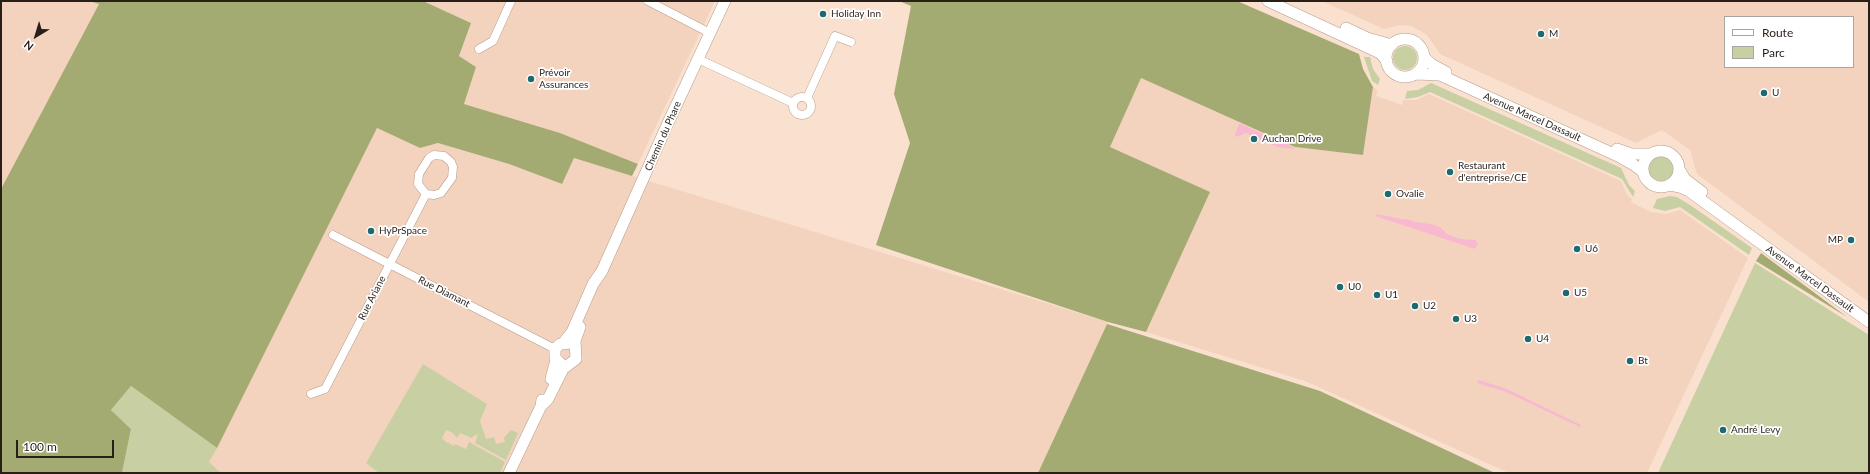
<!DOCTYPE html>
<html>
<head>
<meta charset="utf-8">
<style>
	body { margin:0 }
	#map { position:relative; width:1870px; height:474px; overflow:hidden; background:#fae0cf; font-family:Lato,sans-serif }
	canvas { display:block }
	.frame { position:absolute; inset:0; border:2px solid #281f19; pointer-events:none }
	.legend { position:absolute; left:1724px; top:16px; width:130px; height:52px; box-sizing:border-box; background:#fff; border:1px solid #a9a5a3; margin:0; padding:5px 7px; list-style:none; font-size:12px; color:#281f19 }
	.legend li { display:flex; align-items:center; gap:8px; height:20px }
	.legend b { width:20px; border:1px solid #a9a5a3 }
	.north { position:absolute; left:16px; top:16px; width:40px; height:40px; -webkit-text-stroke:3px #fff; paint-order:stroke; rotate:218deg; font-size:11px; font-weight:700; line-height:16px; text-align:center; color:#281f19 }
	.north::after { content:''; display:block; margin:auto; width:14px; height:18px; background:#281f19; clip-path:polygon(50% 0,100% 100%,50% 72%,0 100%) }
	.scale { position:absolute; left:16px; top:440px; width:98px; height:18px; box-sizing:border-box; border:2px solid #281f19; border-top:0; padding-left:5px; font-size:12px; line-height:14px; white-space:nowrap; color:#281f19; -webkit-text-stroke:3px #fff; paint-order:stroke }
</style>
</head>
<body>
<div id="map">
<canvas width="1870" height="474"></canvas>
<div class="frame"></div>
<ul class="legend">
<li><b style="height:5px;background:#fff"></b>Route</li>
<li><b style="height:11px;background:#c8cfa3"></b>Parc</li>
</ul>
<div class="north">N</div>
<div class="scale">100 m</div>
</div>
<script>
const ctx = document.querySelector('canvas').getContext('2d');
ctx.lineJoin = 'round';
function fill(path, color) { ctx.fillStyle = color; ctx.fill(path, 'evenodd'); }
const shape = rows => new Path2D(rows.map(r => 'M' + r).join(''));
function strokePath(path, color, width, dash) { ctx.strokeStyle = color; ctx.lineWidth = width; ctx.lineCap = dash ? 'butt' : 'round'; ctx.setLineDash(dash || []); ctx.stroke(path); }
function write(font, color, halo, rows, align = 'center') {
  ctx.font = font + ' Lato,sans-serif'; ctx.lineWidth = 3.5; ctx.setLineDash([]); ctx.textBaseline = 'middle'; ctx.strokeStyle = halo; ctx.fillStyle = color; for (const [text, x, y, turn = 0] of rows) {
    ctx.save(); ctx.translate(x, y); ctx.rotate((+turn || 0) * Math.PI / 180); ctx.textAlign = isNaN(turn) ? turn : align; if (halo) ctx.strokeText(text, 0, 0); ctx.fillText(text, 0, 0); ctx.restore();
  }
}
fill(shape([
	[1,1,89,1,99,4,1,189],
	[423,1,715,1,638,164,560,133,464,104,476,67,459,56,471,23],
	[1322,1,1869,1,1869,302,1697,174,1690,150,1662,130,1636,143,1440,54,1427,35,1412,26,1399,25,1384,29],
	[1725,17,1853,17,1853,67,1725,67],
	[1141,78,1295,147,1363,155,1373,87,1378,90,1376,96,1402,105,1403,100,1416,100,1429,94,1621,181,1627,195,1632,199,1631,202,1651,212,1666,214,1680,210,1748,258,1647,473,1509,473,1305,381,1146,332,1209,192,1110,147],
	[377,128,420,148,438,143,509,164,561,184,574,158,1108,322,1038,473,221,473,209,462]
]), '#f4d3be');
fill(shape([
	'1393 58a12 12 0 1 1 24 0a12 12 0 1 1-24 0Z',
	[1364,57,1370,57,1373,69,1380,79,1378,85,1372,81],
	[1431,83,1621,168,1629,185,1635,191,1633,197,1622,179,1430,92,1418,97,1405,99,1407,91,1418,90],
	'1647 169a14 14 0 1 1 28 0a14 14 0 1 1-28 0Z',
	[1670,196,1677,197,1690,205,1752,248,1749,255,1680,207,1665,211,1653,208,1657,199],
	[1755,263,1869,335,1869,473,1658,473],
	[423,364,487,404,480,421,486,439,494,437,496,444,505,442,504,438,511,430,518,433,506,460,475,443,478,434,471,438,460,433,457,438,453,433,446,430,442,438,446,442,454,446,455,444,466,449,469,442,505,462,500,473,379,473,366,463],
	[131,386,217,448,209,462,221,473,122,473,131,429,111,410]
]), '#c8cfa3');
fill(shape([
	[89,1,423,1,471,23,459,56,476,67,464,104,560,133,638,164,632,176,574,158,562,184,509,164,438,143,420,148,377,128,217,448,131,386,111,410,131,429,122,473,1,473,1,189,99,4],
	[899,1,1237,1,1359,54,1363,69,1373,87,1363,155,1295,147,1141,78,1110,147,1210,192,1146,332,1108,322,876,245,910,143,894,94,911,6],
	[1761,253,1847,317,1756,261],
	[1107,324,1320,391,1495,473,1038,473]
]), '#a4ab72');
fill(shape([
	[1239,124,1241,124,1295,148,1294,149,1277,147,1246,133,1237,137,1235,135],
	[1377,214,1401,219,1407,219,1415,222,1431,224,1440,227,1447,234,1461,239,1476,240,1478,244,1475,249,1375,216],
	[1479,380,1507,389,1581,425,1580,427,1506,392,1477,383]
]), '#f8b9d0');
const street = shape([
	[648,1,710,33],
	[479,49,493,41,511,1],
	[698,59,793,103],
	'793 106a9 9 0 1 1 18 0a9 9 0 1 1-18 0Z',
	[807,98,835,36,851,42],
	[333,235,555,349],
	[311,394,325,389,426,194,434,195,441,193,452,178,453,167,451,162,444,156,434,155,429,158,419,174,418,184,426,194]
]);
const secondary = shape([
	[1268,1,1380,53,1387,61],
	[1346,28,1367,38,1392,45],
	'1386 58a19 19 0 1 1 38 0a19 19 0 1 1-38 0Z',
	[1424,57,1431,64,1446,72],
	[1416,74,1440,75,1618,156,1634,165,1643,172],
	[1617,149,1631,154,1650,154],
	'1643 169a18 18 0 1 1 36 0a18 18 0 1 1-36 0Z',
	[1679,169,1685,179,1702,192],
	[1670,185,1680,187,1689,191,1869,322],
	[564,342,572,332,593,284,602,271,668,123,725,1],
	[562,365,555,358,555,349,560,344,570,343],
	[551,379,556,360],
	[541,406,548,399,563,369,576,359,575,341,580,327],
	[509,473,541,406,542,400]
]);
strokePath(street, '#b49c8c', 9);
strokePath(secondary, '#b49c8c', 12);
strokePath(street, '#fff', 8);
strokePath(secondary, '#fff', 11);
for (const [x, y, r, color] of [
	[823,14,4,"#1e6a71"],
	[1541,34,4,"#1e6a71"],
	[531,79,4,"#1e6a71"],
	[1764,93,4,"#1e6a71"],
	[1254,139,4,"#1e6a71"],
	[1450,172,4,"#1e6a71"],
	[1388,194,4,"#1e6a71"],
	[371,231,4,"#1e6a71"],
	[1851,240,4,"#1e6a71"],
	[1577,249,4,"#1e6a71"],
	[1340,287,4,"#1e6a71"],
	[1566,293,4,"#1e6a71"],
	[1377,295,4,"#1e6a71"],
	[1415,306,4,"#1e6a71"],
	[1456,319,4,"#1e6a71"],
	[1528,339,4,"#1e6a71"],
	[1630,361,4,"#1e6a71"],
	[1723,430,4,"#1e6a71"]
]) { const dot = new Path2D(); dot.arc(x, y, r, 0, 2 * Math.PI); ctx.fillStyle = color; ctx.fill(dot); strokePath(dot, '#fff', 1.5); }
write('10px', '#281f19', '#fff', [
	["Holiday Inn",831,14],
	["M",1549,34],
	["Prévoir",539,73],
	["Assurances",539,85],
	["U",1772,93],
	["Auchan Drive",1262,139],
	["Restaurant",1458,166],
	["d'entreprise/CE",1458,178],
	["Ovalie",1396,194],
	["HyPrSpace",379,231],
	["MP",1843,240,"right"],
	["U6",1585,249],
	["U0",1348,287],
	["U5",1574,293],
	["U1",1385,295],
	["U2",1423,306],
	["U3",1464,319],
	["U4",1536,339],
	["Bt",1638,361],
	["André Levy",1731,430]
], 'left');
write('10px', '#281f19', '#fff', [
	["Avenue Marcel Dassault",1532,117,24],
	["Chemin du Phare",663,136,-66],
	["Avenue Marcel Dassault",1810,279,36],
	["Rue Diamant",444,292,27],
	["Rue Ariane",372,298,-63]
]);
</script>
</body>
</html>
